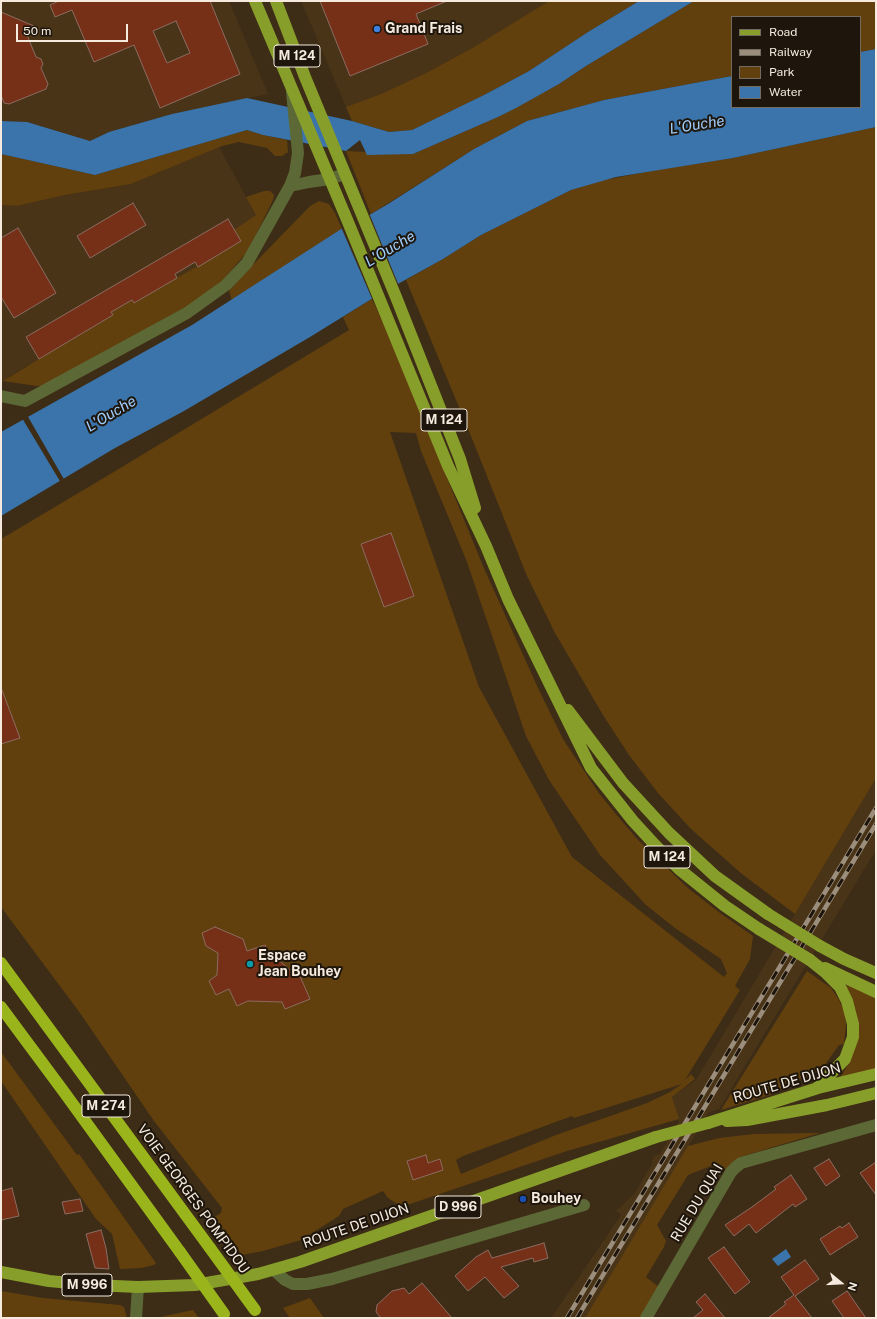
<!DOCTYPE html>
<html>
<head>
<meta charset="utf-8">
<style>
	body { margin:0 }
	#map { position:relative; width:877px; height:1319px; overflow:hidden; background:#3d2c16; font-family:"Public Sans",sans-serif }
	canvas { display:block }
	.frame { position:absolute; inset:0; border:2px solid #f5eadd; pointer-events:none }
	.legend { position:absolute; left:731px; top:16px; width:130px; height:92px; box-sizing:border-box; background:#1e160c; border:1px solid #746b60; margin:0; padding:5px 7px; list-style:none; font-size:12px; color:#f5eadd }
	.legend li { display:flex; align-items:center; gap:8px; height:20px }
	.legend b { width:20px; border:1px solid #746b60 }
	.north { position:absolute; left:821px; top:1263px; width:40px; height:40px; -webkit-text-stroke:3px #1e160c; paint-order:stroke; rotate:108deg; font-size:11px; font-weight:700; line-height:16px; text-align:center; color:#f5eadd }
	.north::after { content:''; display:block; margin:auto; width:14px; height:18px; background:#f5eadd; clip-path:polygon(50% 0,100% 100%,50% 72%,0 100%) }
	.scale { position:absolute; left:16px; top:24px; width:112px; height:18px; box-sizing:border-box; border:2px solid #f5eadd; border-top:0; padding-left:5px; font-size:12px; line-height:14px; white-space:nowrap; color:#f5eadd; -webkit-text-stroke:3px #1e160c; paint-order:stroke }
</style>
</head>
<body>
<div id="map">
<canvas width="877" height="1319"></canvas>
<div class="frame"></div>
<ul class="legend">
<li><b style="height:5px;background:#889e2a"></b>Road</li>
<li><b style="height:5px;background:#9c8e7c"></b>Railway</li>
<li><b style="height:11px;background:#61400e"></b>Park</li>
<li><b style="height:11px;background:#3a74ab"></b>Water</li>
</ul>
<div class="north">N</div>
<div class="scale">50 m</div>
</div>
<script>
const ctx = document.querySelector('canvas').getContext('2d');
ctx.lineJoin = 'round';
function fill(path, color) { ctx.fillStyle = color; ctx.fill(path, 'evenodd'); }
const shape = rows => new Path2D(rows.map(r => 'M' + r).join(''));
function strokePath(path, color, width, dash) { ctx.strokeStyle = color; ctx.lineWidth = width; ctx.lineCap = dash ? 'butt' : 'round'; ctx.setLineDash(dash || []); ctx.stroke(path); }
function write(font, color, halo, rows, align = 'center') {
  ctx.font = font + ' "Public Sans",sans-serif'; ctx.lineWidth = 4; ctx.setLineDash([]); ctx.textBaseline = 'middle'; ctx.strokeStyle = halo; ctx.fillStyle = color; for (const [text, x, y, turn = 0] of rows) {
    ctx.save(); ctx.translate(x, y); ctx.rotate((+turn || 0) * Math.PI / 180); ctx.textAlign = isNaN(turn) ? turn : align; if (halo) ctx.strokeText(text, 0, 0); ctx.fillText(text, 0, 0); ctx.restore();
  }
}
fill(shape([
	[1,1,229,1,268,94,172,114,109,132,90,141,27,122,1,121],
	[301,1,549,1,474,47,426,73,381,94,346,107],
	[219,147,256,215,239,256,35,375,28,365,3,381,1,378,1,205,17,206,65,195,131,184],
	[876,778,876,850,719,1109,708,1113,665,1186,585,1318,551,1318,621,1215,616,1211,634,1194,652,1164,653,1156,660,1154,679,1121,672,1097,696,1080]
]), '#493417');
fill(shape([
	[549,1,639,1,588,32,529,71,484,95,412,130,389,132,352,121,346,107,381,94,426,73,474,47],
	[694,1,876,1,876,49,860,52,860,17,732,17,732,76,604,100,527,121,474,149,371,214,346,151,413,154,498,117,559,84,586,66],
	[876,127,876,778,795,914,742,874,691,829,658,793,629,755,603,715,555,633,527,576,471,436,406,280,443,259,481,235,571,190,594,182,657,170,733,158],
	[247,130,263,135,287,140,288,152,282,156,275,156,267,148,239,142,222,146,131,184,65,195,17,206,1,205,1,154,95,175],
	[264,191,270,191,274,195,273,200,248,251,221,282,198,301,48,385,37,386,3,381,1,382,1,378,3,381,39,359,113,315,111,312,132,300,134,303,241,241,234,230,256,215,246,197],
	[319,201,329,204,335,213,342,229,232,300,229,291,242,276,310,206],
	[372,299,386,329,483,566,538,688,563,739,598,792,615,813,638,840,689,889,720,913,753,936,750,959,735,986,740,990,685,1080,691,1074,695,1079,672,1097,679,1119,567,1151,410,1204,402,1205,397,1204,388,1198,383,1191,343,1209,339,1216,301,1240,263,1251,242,1255,214,1217,221,1213,222,1208,154,1121,80,1013,1,907,1,539,107,476,349,330,343,317],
	[390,432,416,433,421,451,467,562,526,736,549,780,600,855,646,905,675,928,721,959,727,973,724,977,572,857,479,687],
	[682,1084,670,1092,647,1103,556,1135,461,1174,456,1160,463,1156,572,1116,574,1118],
	[807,971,831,988,838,998,844,1010,846,1024,844,1044,839,1045,824,1066,817,1072,788,1084,770,1095,721,1110],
	[848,983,876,998,876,1069,843,1077,841,1076,851,1060,858,1036,856,1012,852,998,845,988],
	[1,1052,77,1155,79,1154,156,1263,154,1265,141,1268,120,1269,112,1234,96,1219,1,1081],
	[820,1133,740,1157,726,1170,720,1166,713,1165,688,1175,657,1225,666,1241,664,1247,646,1277,659,1287,641,1318,585,1318,688,1146,719,1138,754,1134],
	[1,1291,43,1298,120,1305,124,1307,127,1318,1,1318],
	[310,1298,324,1318,290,1318,283,1308],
	[193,1310,199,1318,159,1318,160,1317]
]), '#61400e');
fill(shape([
	[639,1,694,1,586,66,559,84,516,108,498,117,413,154,367,155,360,140,346,151,263,135,247,130,95,175,1,154,1,121,27,122,90,141,109,132,172,114,247,98,352,121,389,132,412,130,484,95,529,71,588,32],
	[876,49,876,127,733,158,616,177,571,190,481,235,443,259,378,295,310,337,184,411,115,448,1,516,1,432,192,325,349,224,371,214,388,204,474,149,527,121,604,100,732,76,732,107,860,107,860,52],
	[786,1249,791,1257,778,1266,772,1259]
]), '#3a74ab');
fill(shape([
	[369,213,399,286,373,301,341,227,348,222],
	[27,415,65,481,61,483,22,418]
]), '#3d2c16');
const building = shape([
	[59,1,210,1,240,74,160,108,134,45,94,62,72,10,55,17,50,5,59,1],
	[176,21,190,53,167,63,153,31,176,21],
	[320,1,447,1,416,14,428,44,350,76,320,1],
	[1,12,34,26,25,30,36,57,41,59,43,64,41,68,48,84,46,89,9,104,4,103,1,95,1,12],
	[133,203,146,225,90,258,77,236,133,203],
	[228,219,241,241,198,267,195,262,175,274,177,278,134,303,132,300,111,312,113,315,39,359,26,337,228,219],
	[18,228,56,293,14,318,1,297,1,238,18,228],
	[391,533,414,596,384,607,361,544,391,533],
	[1,690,2,690,20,738,1,744,1,690],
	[215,927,243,939,247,951,265,945,268,951,296,975,299,974,310,999,285,1009,282,1002,248,1001,237,1006,229,989,216,995,209,981,217,975,218,953,206,946,202,933,215,927],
	[426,1155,428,1163,440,1159,443,1170,413,1180,407,1161,426,1155],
	[829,1159,840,1176,826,1186,814,1168,829,1159],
	[876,1162,876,1195,860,1173,876,1162],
	[791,1175,807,1199,795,1207,793,1204,756,1233,749,1224,734,1236,725,1225,752,1207,776,1189,774,1187,791,1175],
	[12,1188,19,1216,1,1220,1,1191,12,1188],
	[80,1199,83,1211,65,1214,62,1202,80,1199],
	[849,1223,858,1237,830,1255,820,1239,840,1226,842,1228,849,1223],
	[101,1230,106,1248,109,1269,95,1268,86,1234,101,1230],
	[544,1243,548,1258,534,1262,533,1258,501,1267,519,1286,504,1298,485,1277,468,1291,455,1276,476,1257,488,1250,492,1258,544,1243],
	[724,1247,750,1282,735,1294,708,1258,724,1247],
	[805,1260,819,1279,795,1296,812,1318,768,1318,786,1304,784,1302,794,1295,781,1277,805,1260],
	[422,1283,452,1318,381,1318,376,1312,377,1305,392,1291,404,1288,409,1294,422,1283],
	[847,1291,866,1318,844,1318,832,1301,847,1291],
	[705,1294,725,1318,693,1318,703,1310,696,1302,705,1294]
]);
fill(building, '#763017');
strokePath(building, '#8b6c62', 1);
strokePath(shape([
	[290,186,309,182,329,179,345,174],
	[1,396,25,401,187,313,226,285,247,263,290,186,295,173,298,153,292,92],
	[274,1270,285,1280,293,1284,307,1284,332,1279,584,1205],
	[136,1318,138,1287],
	[646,1318,731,1172,736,1167,741,1163,876,1125]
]), '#5c6836', 12);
strokePath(shape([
	[255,1,348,222,448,466,486,546,508,599,591,768,633,821,656,846,679,869,725,906,759,929],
	[276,1,305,77,396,297,460,459,475,508],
	[568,710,623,783,669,833,715,876,768,914],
	[820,946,844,959,876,973],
	[810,960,825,972,840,987,847,1001,853,1024,853,1037,845,1059,818,1087],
	[825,968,876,992],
	[727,1121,747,1120,827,1105,876,1093],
	[708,1123,818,1088,876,1074],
	[1,1272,49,1281,92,1285,138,1287,195,1285,258,1274,300,1262,656,1137]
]), '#889e2a', 12);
strokePath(shape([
	[1,963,210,1248],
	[1,1007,64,1092,180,1252]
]), '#9ab41b', 12);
const rail = shape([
	[567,1318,876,808],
	[577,1318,876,824]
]);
strokePath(rail, '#9c8e7c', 4.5);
strokePath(rail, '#1e160c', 3, [9]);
strokePath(shape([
	[768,914,820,946],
	[759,929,810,960],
	[656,1137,708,1123]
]), '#889e2a', 12);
strokePath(shape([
	[210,1248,255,1310],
	[180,1252,224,1314]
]), '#9ab41b', 12);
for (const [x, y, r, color] of [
	[377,29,4,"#3f7fe0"],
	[250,964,4,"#0f9aa8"],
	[523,1199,4,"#1a4fb4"]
]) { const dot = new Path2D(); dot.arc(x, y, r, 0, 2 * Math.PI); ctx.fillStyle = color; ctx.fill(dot); strokePath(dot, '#1e160c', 1.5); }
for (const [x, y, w] of [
	[297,56,46],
	[444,420,46],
	[667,857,46],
	[106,1106,48],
	[458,1207,46],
	[87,1285,50]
]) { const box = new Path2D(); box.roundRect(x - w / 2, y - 11, w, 22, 3); ctx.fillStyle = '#1e160c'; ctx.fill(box); strokePath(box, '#f5eadd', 1); }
write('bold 13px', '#f5eadd', null, [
	["M 124",297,56],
	["M 124",444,420],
	["M 124",667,857],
	["M 274",106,1106],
	["D 996",458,1207],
	["M 996",87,1285]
]);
write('bold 14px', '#f5eadd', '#1e160c', [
	["Grand Frais",385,29],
	["Espace",258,956],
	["Jean Bouhey",258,972],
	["Bouhey",531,1199]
], 'left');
write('14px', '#f5eadd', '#1e160c', [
	["ROUTE DE DIJON",787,1083,-16],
	["VOIE GEORGES POMPIDOU",193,1199,54],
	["RUE DU QUAI",697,1203,-59],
	["ROUTE DE DIJON",356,1226,-19]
]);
write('italic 15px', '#9fcdfb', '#1e160c', [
	["L'Ouche",697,125,-9],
	["L'Ouche",390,249,-31],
	["L'Ouche",111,414,-31]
]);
</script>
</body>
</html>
